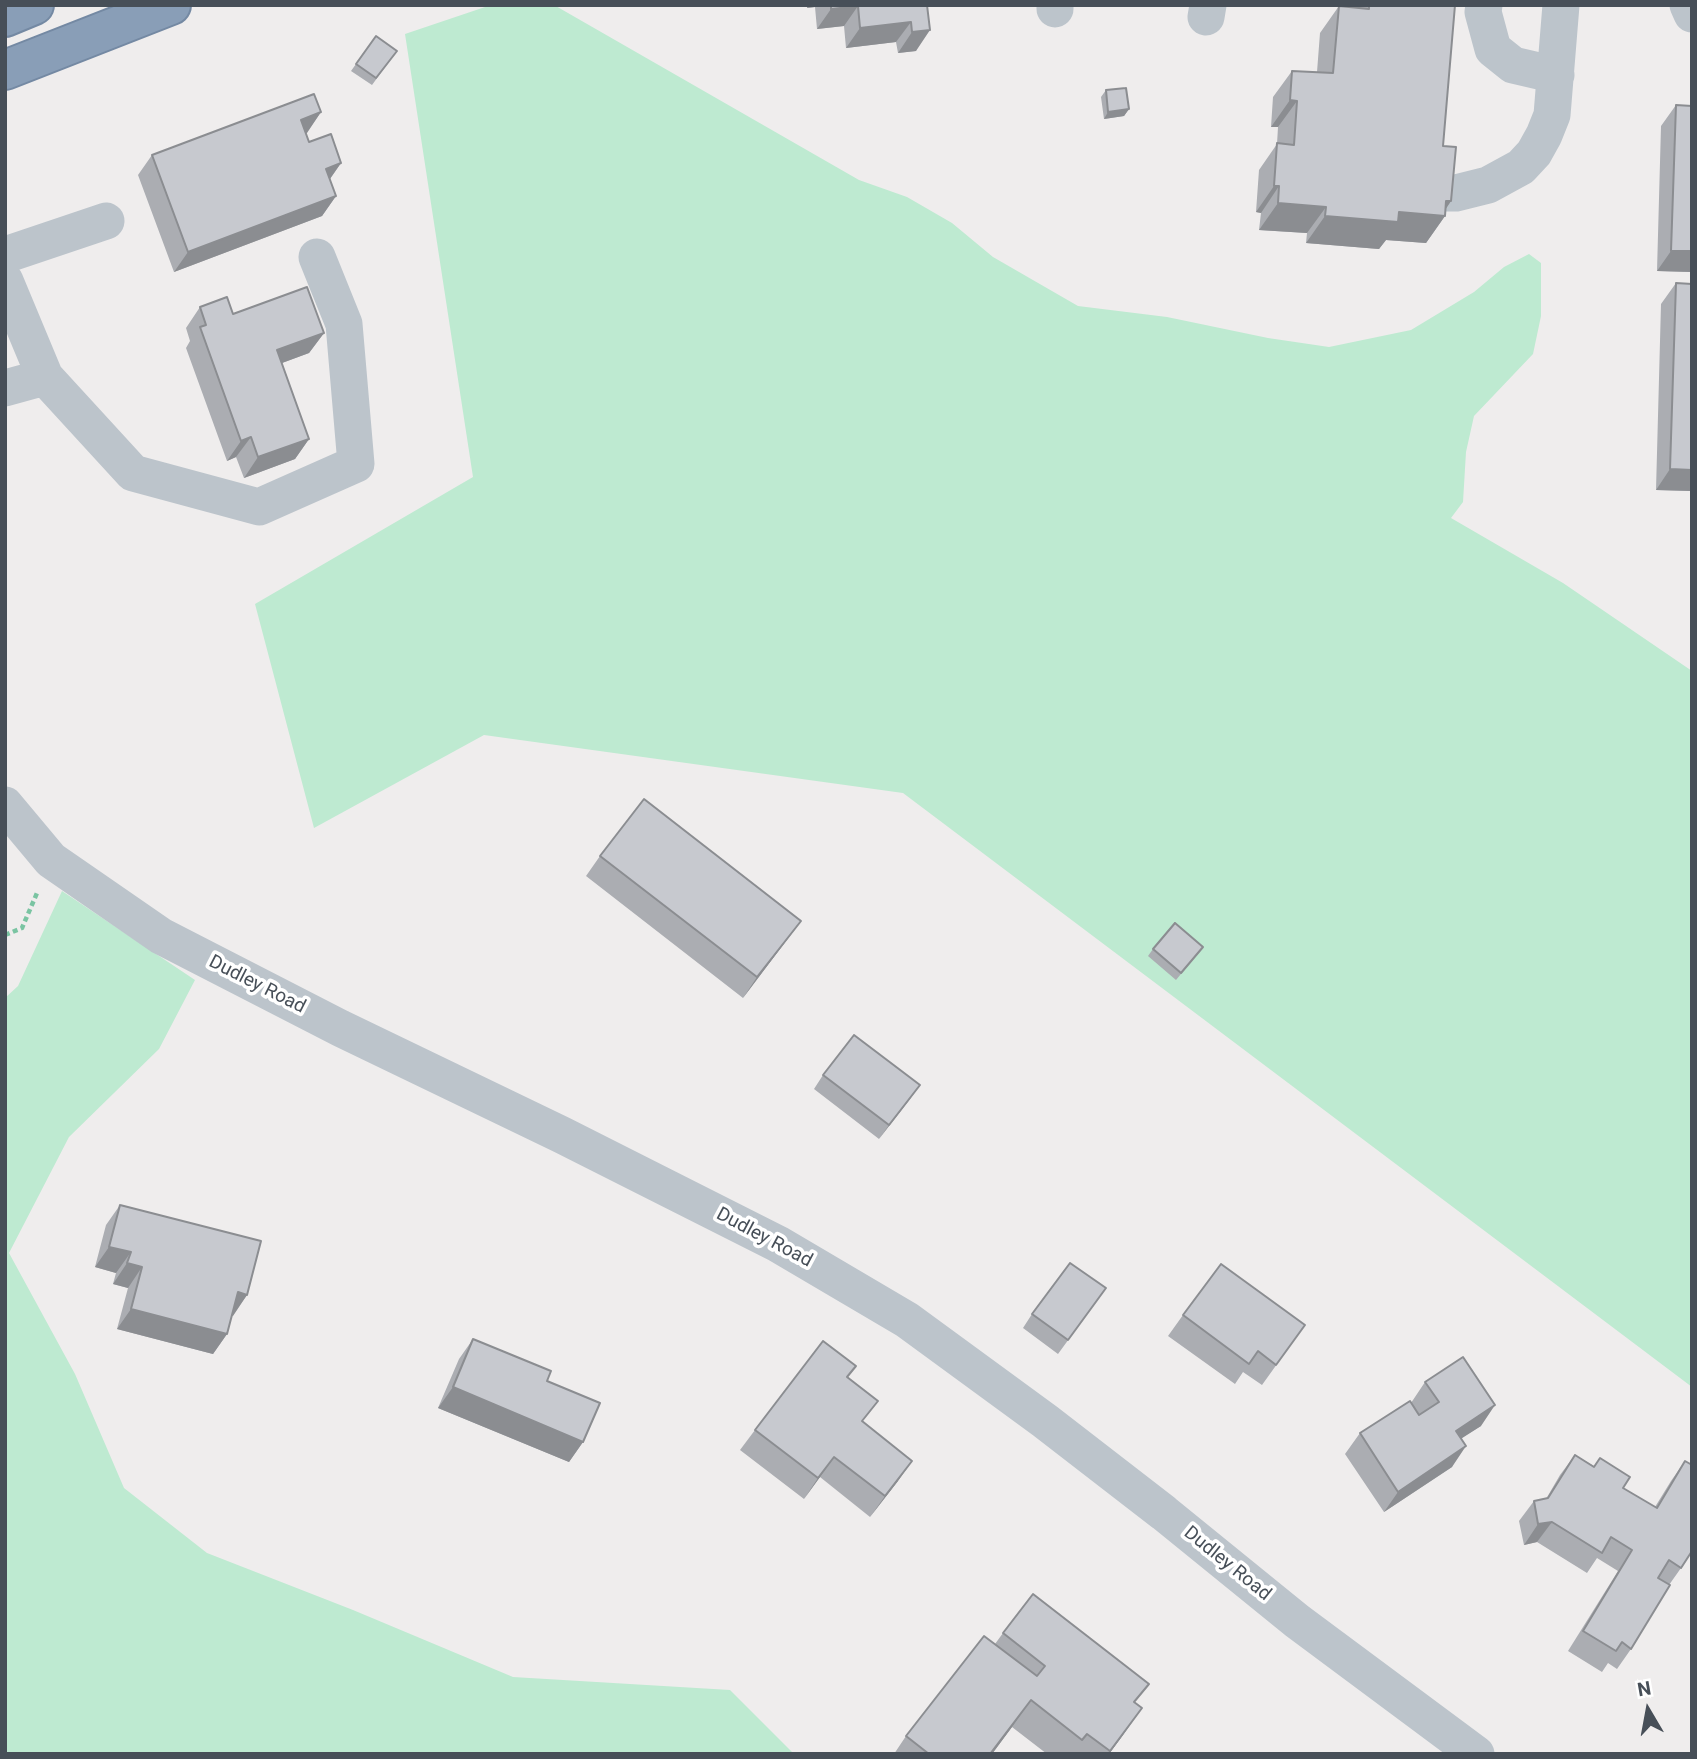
<!DOCTYPE html>
<html>
<head>
<meta charset="utf-8">
<style>
	body { margin:0 }
	#map { position:relative; width:1697px; height:1759px; overflow:hidden; background:#efeded; font-family:Roboto,sans-serif }
	canvas { display:block }
	.frame { position:absolute; inset:0; border:7px solid #474f58; pointer-events:none }
	.north { position:absolute; left:1613px; top:1675px; width:70px; height:70px; -webkit-text-stroke:5px #fff; paint-order:stroke; rotate:350deg; font-size:19px; font-weight:700; line-height:28px; text-align:center; color:#474f58 }
	.north::after { content:''; display:block; margin:auto; width:24px; height:32px; background:#474f58; clip-path:polygon(50% 0,100% 100%,50% 72%,0 100%) }
</style>
</head>
<body>
<div id="map">
<canvas width="1697" height="1759"></canvas>
<div class="frame"></div>
<div class="north">N</div>
</div>
<script>
const ctx = document.querySelector('canvas').getContext('2d');
ctx.lineJoin = 'round';
function fill(path, color) { ctx.fillStyle = color; ctx.fill(path, 'evenodd'); }
const shape = rows => new Path2D(rows.map(r => 'M' + r).join(''));
function strokePath(path, color, width, dash) { ctx.strokeStyle = color; ctx.lineWidth = width; ctx.lineCap = dash ? 'butt' : 'round'; ctx.setLineDash(dash || []); ctx.stroke(path); }
function write(font, color, halo, rows, align = 'center') {
  ctx.font = font + ' Roboto,sans-serif'; ctx.lineWidth = 7; ctx.setLineDash([]); ctx.textBaseline = 'middle'; ctx.strokeStyle = halo; ctx.fillStyle = color; for (const [text, x, y, turn = 0] of rows) {
    ctx.save(); ctx.translate(x, y); ctx.rotate((+turn || 0) * Math.PI / 180); ctx.textAlign = isNaN(turn) ? turn : align; if (halo) ctx.strokeText(text, 0, 0); ctx.fillText(text, 0, 0); ctx.restore();
  }
}
fill(shape([
	[491,5,554,5,859,180,907,197,952,223,993,257,1078,306,1167,317,1268,338,1329,347,1411,330,1474,292,1504,267,1529,254,1541,263,1541,316,1533,354,1474,416,1466,452,1463,502,1451,518,1563,583,1692,671,1692,1387,903,793,484,735,314,828,255,604,473,477,405,34],
	[62,891,195,980,159,1049,69,1137,9,1253,75,1374,124,1488,207,1553,353,1610,513,1677,730,1690,794,1754,5,1754,5,998,18,986]
]), '#beead1');
const highway = shape([
	[5,17,34,5],
	[5,70,171,5]
]);
strokePath(highway, '#7489a3', 42);
strokePath(shape([
	[5,935,22,928,37,893]
]), '#7ac4a2', 4.5, [5, 3.5]);
strokePath(shape([
	[1055,5,1055,9],
	[1484,5,1483,12,1493,49,1513,65,1556,75],
	[1688,5,1692,14],
	[1206,17,1208,5],
	[1440,193,1456,193,1488,185,1521,167,1534,153,1544,135,1552,115,1561,5],
	[5,255,106,221],
	[5,281,45,377,133,473,259,507,356,464,344,324,317,257],
	[5,388,45,377],
	[5,805,51,860,161,936,340,1028,562,1135,778,1244,907,1320,1045,1421,1164,1513,1297,1621,1476,1754]
]), '#bcc4cb', 37);
strokePath(highway, '#899eb7', 38);
fill(shape([
	[807,5,927,5,916,51,898,53,896,42,846,48,844,26,817,29,815,7,807,8],
	[1352,5,1455,5,1443,146,1451,201,1445,210,1445,216,1426,243,1386,240,1379,249,1306,243,1307,233,1259,230,1261,213,1256,212,1259,170,1277,144,1278,127,1271,127,1273,97,1292,71,1317,72,1320,33,1339,6,1352,8],
	[376,36,397,51,372,85,351,71],
	[1106,90,1129,109,1124,116,1104,119,1101,97],
	[1676,105,1692,272,1657,271,1661,126],
	[321,112,306,133,309,142,341,163,330,179,336,196,322,216,174,272,138,175,152,155],
	[1676,283,1692,491,1656,490,1661,304],
	[200,307,324,333,309,353,282,363,309,439,295,459,244,478,236,457,227,461,186,348,190,341,186,328],
	[600,856,801,921,743,998,586,876],
	[1203,947,1176,980,1148,956,1153,949],
	[823,1075,920,1085,879,1139,814,1089],
	[120,1205,247,1295,232,1315,227,1334,213,1354,117,1329,128,1288,113,1284,116,1273,95,1267,106,1225],
	[1106,1288,1058,1354,1023,1328,1032,1314],
	[1183,1315,1305,1325,1262,1385,1243,1372,1235,1384,1168,1336],
	[473,1339,547,1381,583,1442,569,1462,438,1408,459,1359],
	[856,1366,847,1378,863,1422,898,1481,870,1517,820,1477,804,1499,740,1450,755,1430],
	[1425,1382,1481,1426,1461,1438,1452,1467,1384,1512,1345,1454,1360,1433,1411,1403],
	[1575,1455,1594,1466,1600,1458,1623,1488,1655,1507,1671,1481,1685,1461,1681,1568,1669,1585,1631,1649,1617,1669,1608,1663,1602,1672,1568,1651,1618,1571,1597,1558,1587,1573,1537,1542,1524,1545,1519,1521,1534,1501,1546,1499,1560,1475],
	[1003,1633,1135,1703,1123,1735,1109,1754,1047,1754,1012,1727,992,1754,894,1754,906,1736,995,1644]
]), '#abadb2');
fill(shape([
	[809,5,816,5,815,7,807,8],
	[858,6,844,26,817,29,831,9],
	[911,22,896,42,846,48,860,28],
	[930,30,916,51,898,53,912,32],
	[1290,100,1297,101,1278,127,1271,127],
	[1129,109,1124,116,1104,119,1108,112],
	[321,112,307,133,286,140,301,120],
	[341,163,327,183,326,169],
	[1274,186,1279,186,1261,213,1256,212],
	[336,196,322,216,174,272,188,252],
	[1446,201,1451,201,1441,216,1445,216,1426,243,1386,240,1379,249,1306,243,1325,216],
	[1278,203,1326,207,1307,233,1259,230],
	[1671,251,1692,251,1692,272,1657,271],
	[324,333,309,353,263,370,277,350],
	[251,437,236,457,227,461,241,441],
	[309,439,295,459,244,478,258,457],
	[1670,469,1692,470,1692,491,1656,490],
	[801,921,786,941,743,998,757,977],
	[920,1085,910,1099,879,1139,889,1125],
	[109,1247,131,1252,116,1273,95,1267],
	[127,1263,142,1267,128,1288,113,1284],
	[238,1292,247,1295,233,1316,224,1313],
	[131,1309,227,1334,213,1354,117,1329],
	[453,1387,583,1442,569,1462,438,1408],
	[1495,1405,1481,1426,1442,1451,1456,1431],
	[1466,1446,1452,1467,1384,1512,1398,1492],
	[834,1457,820,1477,804,1499,818,1478],
	[912,1461,898,1481,870,1517,885,1496],
	[1552,1522,1537,1542,1524,1545,1538,1524],
	[1031,1700,1012,1727,992,1754,990,1754],
	[1142,1708,1123,1735,1109,1754,1107,1754]
]), '#8b8d91');
const building = shape([
	[831,5,927,5,930,30,912,32,911,22,860,28,858,6,831,9,831,5],
	[1369,5,1455,5,1443,146,1456,147,1451,201,1446,201,1445,216,1399,212,1398,222,1325,216,1326,207,1278,203,1279,186,1274,186,1277,143,1294,145,1297,101,1290,100,1292,71,1333,73,1339,6,1369,9,1369,5],
	[376,36,397,51,376,78,356,64,376,36],
	[1126,88,1129,109,1108,112,1106,90,1126,88],
	[314,94,321,112,301,120,309,142,331,134,341,163,326,169,336,196,188,252,152,155,314,94],
	[1676,105,1692,106,1692,251,1671,251,1676,105],
	[1676,283,1692,284,1692,470,1670,469,1676,283],
	[307,287,324,333,277,350,309,439,258,457,251,437,241,441,200,327,206,325,200,307,227,297,233,314,307,287],
	[644,799,801,921,757,977,600,856,644,799],
	[1175,923,1203,947,1181,973,1153,949,1175,923],
	[854,1035,920,1085,889,1125,823,1075,854,1035],
	[120,1205,261,1241,247,1295,238,1292,227,1334,131,1309,142,1267,127,1263,131,1252,109,1247,120,1205],
	[1070,1263,1106,1288,1068,1340,1032,1314,1070,1263],
	[1221,1264,1305,1325,1276,1365,1258,1351,1249,1364,1183,1315,1221,1264],
	[473,1339,551,1371,547,1381,600,1403,583,1442,453,1387,473,1339],
	[823,1341,856,1366,847,1377,878,1401,862,1421,912,1461,885,1496,834,1457,818,1478,755,1430,823,1341],
	[1463,1357,1495,1405,1456,1431,1466,1446,1398,1492,1360,1433,1410,1401,1419,1415,1439,1402,1425,1382,1463,1357],
	[1575,1455,1594,1467,1600,1458,1630,1477,1623,1488,1657,1508,1685,1461,1692,1465,1692,1551,1681,1568,1669,1560,1658,1578,1670,1585,1631,1649,1622,1642,1616,1651,1583,1631,1632,1550,1611,1537,1602,1553,1552,1522,1538,1524,1534,1501,1548,1498,1575,1455],
	[1033,1594,1149,1684,1134,1702,1142,1708,1110,1751,1087,1734,1082,1740,1031,1700,990,1754,929,1754,906,1736,984,1636,1037,1676,1045,1666,1003,1633,1033,1594]
]);
fill(building, '#c7c9cf');
strokePath(building, '#8b8d91', 2);
write('19px', '#474f58', '#fff', [
	["Dudley Road",257,985,27],
	["Dudley Road",764,1238,28],
	["Dudley Road",1227,1564,39]
]);
</script>
</body>
</html>
